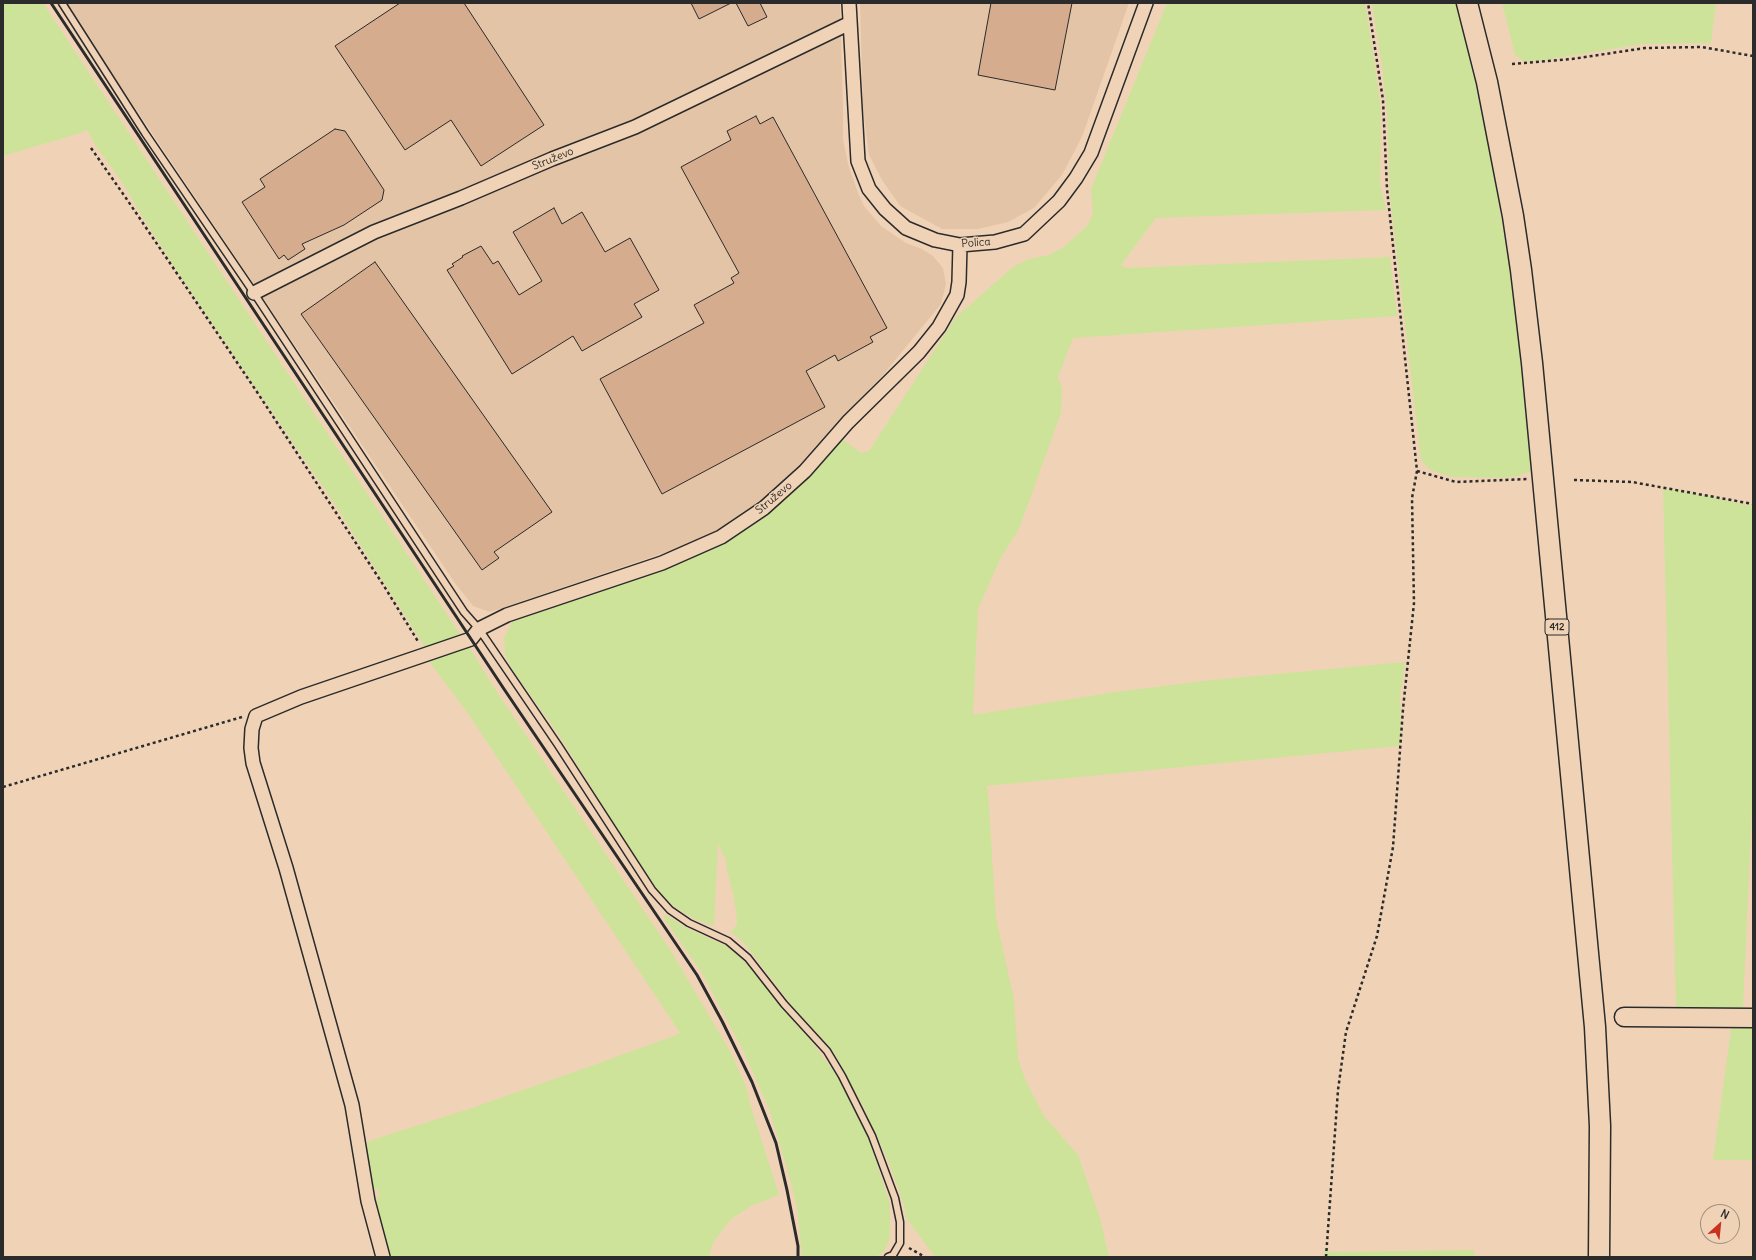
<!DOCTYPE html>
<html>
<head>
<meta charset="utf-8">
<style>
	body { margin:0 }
	#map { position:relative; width:1756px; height:1260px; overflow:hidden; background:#f0d3b7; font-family:Delius,sans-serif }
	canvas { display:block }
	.frame { position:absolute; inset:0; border:4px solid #2b2b2b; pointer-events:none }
	.north { position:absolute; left:1700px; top:1204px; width:40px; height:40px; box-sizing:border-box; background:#f0d3b7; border:1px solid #a1907f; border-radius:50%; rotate:27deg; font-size:11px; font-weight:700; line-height:16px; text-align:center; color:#2b2b2b }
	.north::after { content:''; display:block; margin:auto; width:14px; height:18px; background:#c8321e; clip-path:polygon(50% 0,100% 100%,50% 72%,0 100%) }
</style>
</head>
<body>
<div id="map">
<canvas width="1756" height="1260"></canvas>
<div class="frame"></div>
<div class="north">N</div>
</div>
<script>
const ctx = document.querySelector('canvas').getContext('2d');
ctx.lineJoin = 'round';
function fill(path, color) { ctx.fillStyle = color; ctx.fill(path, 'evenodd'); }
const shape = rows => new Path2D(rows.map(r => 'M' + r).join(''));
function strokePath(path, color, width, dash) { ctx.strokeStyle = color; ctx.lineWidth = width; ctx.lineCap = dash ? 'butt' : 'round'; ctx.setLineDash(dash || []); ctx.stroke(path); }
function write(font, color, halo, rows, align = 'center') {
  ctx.font = font + ' Delius,sans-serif'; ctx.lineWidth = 3; ctx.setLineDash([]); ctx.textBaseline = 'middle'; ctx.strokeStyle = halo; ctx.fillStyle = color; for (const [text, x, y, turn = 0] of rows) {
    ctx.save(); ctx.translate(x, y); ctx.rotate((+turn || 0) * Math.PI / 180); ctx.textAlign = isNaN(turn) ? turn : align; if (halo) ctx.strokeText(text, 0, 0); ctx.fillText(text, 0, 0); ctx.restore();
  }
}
fill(shape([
	[67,3,840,3,843,108,843,139,848,164,858,193,864,206,881,226,906,243,922,249,933,256,943,268,946,284,941,304,883,375,836,423,800,464,746,515,705,539,490,612,473,606,455,583,86,35],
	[860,3,1129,3,1082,137,1062,175,1034,208,1008,222,978,229,942,229,900,206,882,180,869,155,863,109]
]), '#e4c4a7');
fill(shape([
	[3,3,43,3,462,637,426,649,334,503,179,274,140,213,124,185,96,146,87,130,77,134,3,156],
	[1167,3,1365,3,1375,65,1381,110,1380,184,1386,210,1156,218,1121,265,1126,268,1390,257,1397,316,1073,338,1058,377,1062,389,1061,413,1019,529,1000,559,978,609,973,715,1115,692,1212,680,1405,662,1400,697,1401,731,1399,746,986,786,988,791,996,918,1014,999,1018,1058,1025,1079,1044,1116,1078,1155,1100,1218,1109,1257,935,1257,906,1218,905,1208,889,1163,863,1106,836,1056,819,1035,796,1011,744,943,731,932,737,924,736,911,733,893,727,871,726,860,718,844,714,926,696,920,673,906,658,890,634,856,559,735,512,669,505,655,504,638,512,622,718,544,750,527,788,496,842,439,861,453,869,451,956,317,1013,267,1029,259,1049,255,1064,247,1088,225,1093,213,1091,189],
	[1372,3,1457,3,1489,143,1516,310,1531,471,1518,476,1501,478,1451,477,1430,470,1421,460,1390,196,1387,113,1382,66],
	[1502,3,1716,3,1711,43,1643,44,1537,61,1523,61,1515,55],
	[1663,489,1688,492,1753,506,1753,783,1743,1009,1753,1009,1753,1015,1676,1009],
	[468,645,493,686,671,951,731,1053,745,1084,752,1110,779,1195,751,1206,730,1220,713,1243,709,1257,388,1257,372,1200,380,1197,377,1189,370,1191,363,1145,375,1139,472,1108,588,1067,671,1037,680,1033,467,712,431,664,429,658],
	[666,915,687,928,726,946,740,957,751,969,780,1006,808,1037,837,1076,869,1140,890,1204,890,1238,885,1250,879,1255,873,1257,802,1257,797,1208,787,1168,769,1109,743,1050,702,973,663,917],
	[1732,1023,1753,1023,1753,1160,1713,1160],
	[1324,1250,1331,1252,1474,1250,1475,1257,1324,1257]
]), '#cde399');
const building = shape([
	[400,3,464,3,544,125,481,166,451,120,405,150,335,46,400,3],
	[691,3,731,3,699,19,691,3],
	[736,3,760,3,767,17,748,26,736,3],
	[991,3,1072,3,1055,90,978,75,991,3],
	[756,116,760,124,773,117,887,328,870,337,873,342,838,361,835,355,806,371,825,407,662,494,600,379,704,323,694,305,734,283,731,278,739,273,681,167,731,140,727,131,756,116],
	[335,129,345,131,384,190,382,200,344,225,302,244,305,249,288,260,284,255,279,259,242,202,265,187,260,179,335,129],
	[554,208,562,224,582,212,605,252,630,238,659,290,634,304,642,317,582,351,573,336,512,374,447,270,454,266,452,264,463,257,462,256,481,246,493,264,498,261,519,295,542,281,513,232,554,208],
	[375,262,552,512,494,552,499,558,482,570,301,314,375,262]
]);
fill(building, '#d5ac8d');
strokePath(building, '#2b2b2b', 1);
const lane = shape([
	[62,3,145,133,254,293,464,612,479,629,558,745,652,890,670,910,689,923,728,941,748,958,784,1004,827,1051,842,1076,872,1136,895,1198,900,1222,900,1243,893,1255,888,1257]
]);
const street = shape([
	[849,3,858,161,869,189,885,209,906,228,935,240,960,245,995,242,1024,234,1059,201,1076,178,1091,153,1146,3],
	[254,293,374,232,461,198,552,159,635,127,850,23],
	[383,1257,368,1201,352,1105,286,868,253,763,251,748,252,729,256,716,301,697,471,639,479,629,507,615,662,563,721,537,764,508,805,471,848,422,919,352,939,327,957,295,959,282,960,245]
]);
const secondary = shape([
	[1624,1017,1753,1018]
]);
const primary = shape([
	[1467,3,1487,82,1513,216,1521,270,1532,363,1595,1027,1600,1126,1599,1257]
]);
strokePath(lane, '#2b2b2b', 9);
strokePath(street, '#2b2b2b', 16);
strokePath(secondary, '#2b2b2b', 21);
strokePath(primary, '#2b2b2b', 23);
strokePath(shape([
	[1512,64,1572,59,1645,48,1702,47,1753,56],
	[91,148,128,201,257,392,384,586,419,643],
	[1417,471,1456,482,1527,479],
	[1574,480,1632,482,1753,504],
	[3,787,242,717],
	[909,1248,925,1257],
	[1326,1257,1338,1090,1346,1032,1377,936,1393,847,1403,709,1414,603,1412,498,1417,471,1387,189,1383,100,1368,3]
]), '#2b2b2b', 2.5, [3, 3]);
strokePath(lane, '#f0d3b7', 6);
strokePath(street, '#f0d3b7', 13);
strokePath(secondary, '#f0d3b7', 18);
strokePath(primary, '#f0d3b7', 20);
strokePath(shape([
	[51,3,504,689,697,975,722,1021,752,1082,776,1143,787,1190,798,1246,798,1257]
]), '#2b2b2b', 3);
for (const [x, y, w] of [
	[1557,627,24]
]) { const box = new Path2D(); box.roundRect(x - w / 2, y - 8, w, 16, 3); ctx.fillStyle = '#f0d3b7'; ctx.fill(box); strokePath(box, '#2b2b2b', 1); }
write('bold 10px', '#2b2b2b', null, [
	["412",1557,627]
]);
write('11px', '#2b2b2b', '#f0d3b7', [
	["Struževo",553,159,-22],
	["Polica",976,243,-4],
	["Struževo",774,498,-40]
]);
</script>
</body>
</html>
